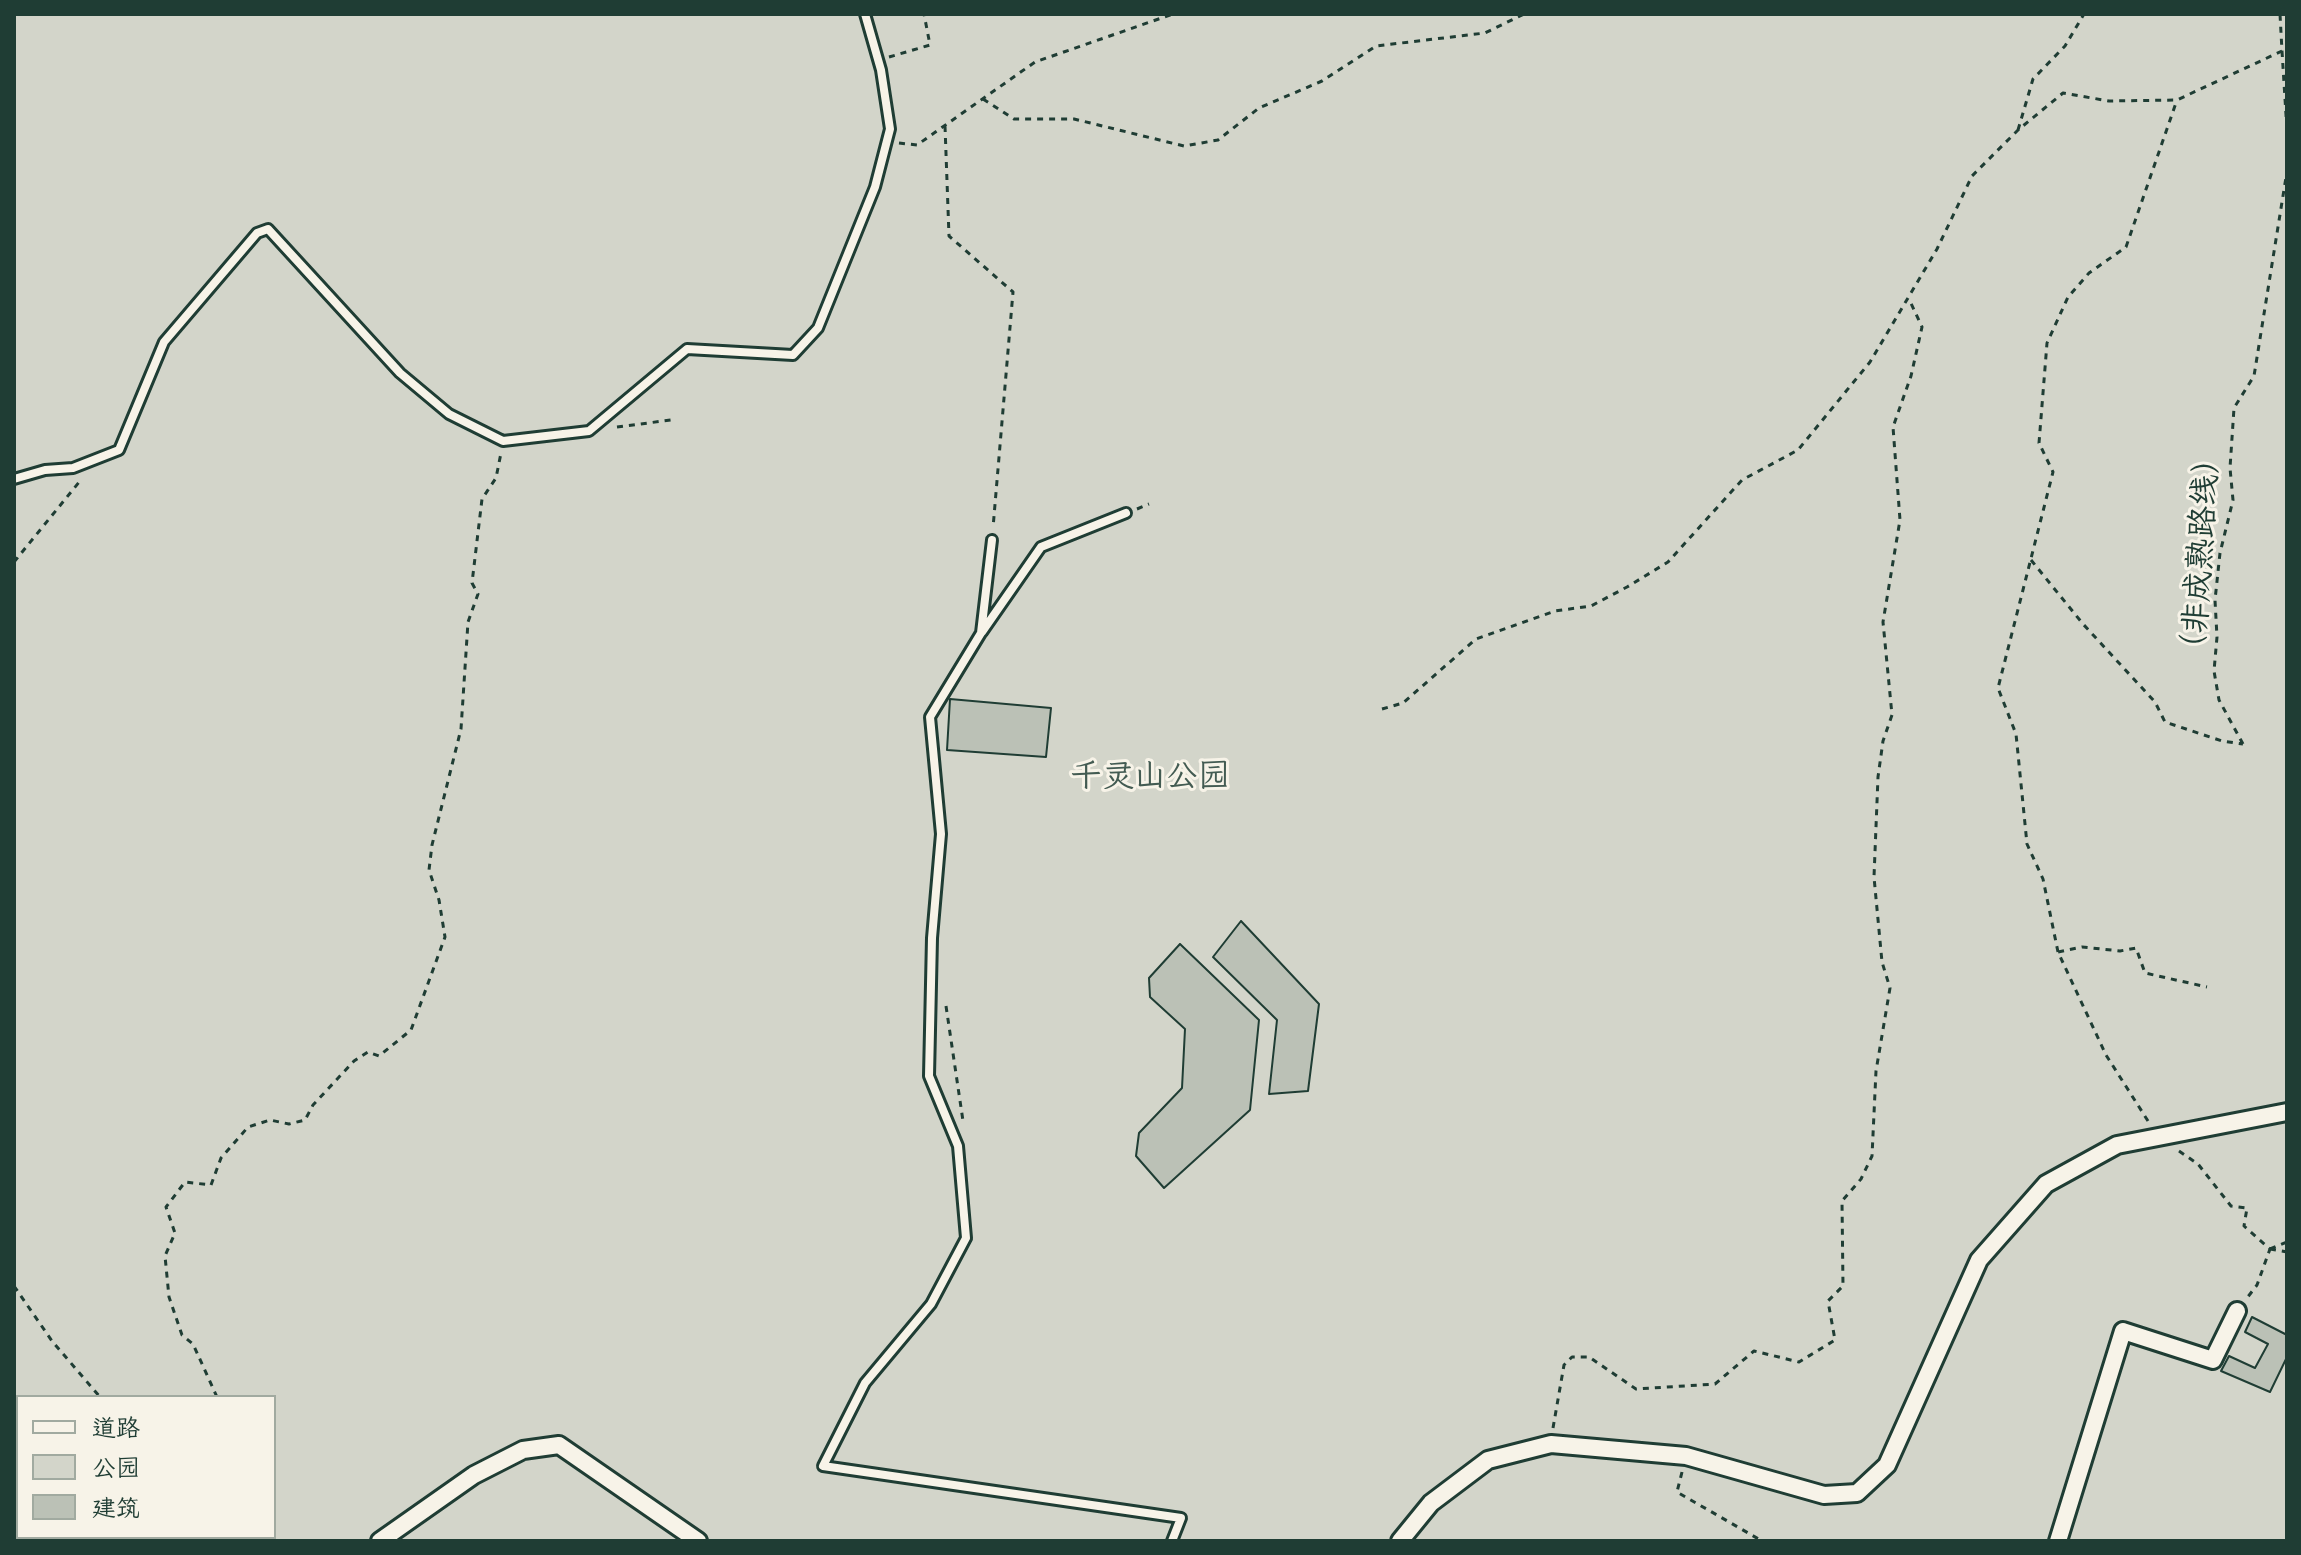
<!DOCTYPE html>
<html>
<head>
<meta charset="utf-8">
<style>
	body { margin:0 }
	#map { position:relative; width:2301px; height:1555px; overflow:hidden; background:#f7f3e8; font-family:Caveat,"LXGW WenKai TC",sans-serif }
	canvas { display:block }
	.frame { position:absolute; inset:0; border:16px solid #1f3d34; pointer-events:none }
	.legend { position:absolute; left:16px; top:1395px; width:260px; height:144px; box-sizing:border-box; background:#f7f3e8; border:2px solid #a1aaa0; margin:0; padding:10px 14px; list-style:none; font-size:24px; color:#1f3d34 }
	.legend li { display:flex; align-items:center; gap:16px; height:40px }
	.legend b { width:40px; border:2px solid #a1aaa0 }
</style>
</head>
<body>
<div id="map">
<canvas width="2301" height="1555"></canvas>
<div class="frame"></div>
<ul class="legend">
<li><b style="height:10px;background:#f7f3e8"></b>道路</li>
<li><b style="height:22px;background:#d3d5ca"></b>公园</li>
<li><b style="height:22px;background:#bbc1b6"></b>建筑</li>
</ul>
</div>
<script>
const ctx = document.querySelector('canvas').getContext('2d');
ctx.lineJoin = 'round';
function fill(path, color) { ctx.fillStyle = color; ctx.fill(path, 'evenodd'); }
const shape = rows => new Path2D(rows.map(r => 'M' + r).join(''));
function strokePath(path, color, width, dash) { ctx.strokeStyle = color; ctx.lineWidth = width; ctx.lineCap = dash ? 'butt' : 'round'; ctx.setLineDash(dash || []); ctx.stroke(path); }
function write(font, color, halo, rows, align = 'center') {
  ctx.font = font + ' Caveat,"LXGW WenKai TC",sans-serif'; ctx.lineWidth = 6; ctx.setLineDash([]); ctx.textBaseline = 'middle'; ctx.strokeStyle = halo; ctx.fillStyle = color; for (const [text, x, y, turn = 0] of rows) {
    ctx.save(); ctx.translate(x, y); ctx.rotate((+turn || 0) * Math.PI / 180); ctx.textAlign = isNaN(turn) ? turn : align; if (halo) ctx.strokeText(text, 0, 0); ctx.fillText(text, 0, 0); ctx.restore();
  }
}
fill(shape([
	[14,14,2287,14,2287,1541,14,1541],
	[18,1397,274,1397,274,1537,18,1537]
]), '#d3d5ca');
const building = shape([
	[950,699,1051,708,1046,757,947,750,950,699],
	[1241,921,1319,1004,1308,1091,1269,1094,1277,1020,1213,957,1241,921],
	[1180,944,1259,1020,1250,1110,1164,1188,1136,1156,1139,1133,1182,1088,1185,1029,1150,997,1149,978,1180,944],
	[2252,1317,2287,1335,2287,1357,2270,1392,2221,1371,2229,1356,2255,1368,2268,1344,2245,1332,2252,1317]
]);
fill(building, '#bbc1b6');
strokePath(building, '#1f3d34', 2);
const lane = shape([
	[14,479,45,470,73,468,119,450,164,342,257,233,268,229,400,373,449,414,503,441,589,431,687,349,793,355,818,328,875,187,890,129,881,70,865,14],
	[992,540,981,633,930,717,941,834,932,938,929,1076,958,1146,966,1238,931,1304,865,1383,823,1466,1181,1518,1172,1541],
	[982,632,1041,547,1126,513]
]);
const street = shape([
	[380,1541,474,1475,523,1450,559,1445,698,1541],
	[1400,1541,1431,1503,1488,1460,1551,1444,1686,1456,1824,1495,1857,1493,1887,1465,1979,1260,2046,1184,2117,1145,2287,1112],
	[2058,1541,2123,1331,2213,1360,2237,1311]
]);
strokePath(lane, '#1f3d34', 14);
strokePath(street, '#1f3d34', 22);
strokePath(shape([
	[2282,51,2287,131],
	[889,57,930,45,924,14],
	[983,99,1014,119,1074,119,1184,146,1218,140,1259,108,1322,81,1376,46,1485,33,1524,14],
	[945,126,949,236,1013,292,993,528],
	[2018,130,2033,79,2065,46,2084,14],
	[899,143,917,145,1035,62,1173,14],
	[617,427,671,420],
	[1137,509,1149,504],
	[2031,560,2083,624,2155,702,2165,722,2222,741,2243,744],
	[14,562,80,481],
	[1382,709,1403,703,1476,639,1555,611,1591,606,1627,587,1668,562,1742,480,1798,450,1870,362,1937,249,1972,176,2018,130,2063,93,2109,101,2177,100,2282,51,2280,14],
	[2243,744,2219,700,2214,671,2217,637,2215,600,2220,553,2233,500,2230,468,2234,408,2254,376,2287,171],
	[2058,952,2043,879,2027,844,2016,734,1998,688,2053,472,2039,443,2047,343,2068,297,2089,273,2126,247,2177,100],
	[946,1006,963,1121],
	[2148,1121,2106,1055,2058,952,2082,947,2120,951,2136,948,2145,973,2207,987],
	[2179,1151,2198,1164,2231,1206,2247,1208,2244,1226,2270,1249,2257,1285,2247,1298],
	[2270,1249,2287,1242],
	[2270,1249,2287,1252],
	[14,1286,52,1341,100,1397],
	[217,1397,193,1344,182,1335,169,1297,165,1256,175,1233,166,1207,185,1182,211,1185,221,1158,248,1127,270,1120,289,1124,305,1120,313,1105,354,1061,368,1052,379,1056,411,1030,445,937,439,900,429,870,432,845,461,729,468,622,478,594,472,583,482,499,496,478,501,453],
	[1553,1428,1564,1365,1572,1357,1589,1357,1636,1389,1715,1384,1754,1351,1799,1362,1835,1340,1828,1301,1843,1286,1842,1201,1861,1179,1872,1156,1876,1071,1890,988,1882,962,1874,877,1878,777,1883,741,1892,715,1883,622,1900,520,1893,427,1911,376,1922,327,1909,299],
	[1682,1472,1677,1492,1762,1541],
	[78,1537,78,1541],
	[238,1541,239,1537]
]), '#1f3d34', 3, [6, 6]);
strokePath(lane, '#f7f3e8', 8);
strokePath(street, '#f7f3e8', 16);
write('32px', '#1f3d34', '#f7f3e8', [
	["（非成熟路线）",2202,554,-86]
]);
write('32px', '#435b52', '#f7f3e8', [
	["千灵山公园",1150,778]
]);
</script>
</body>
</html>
